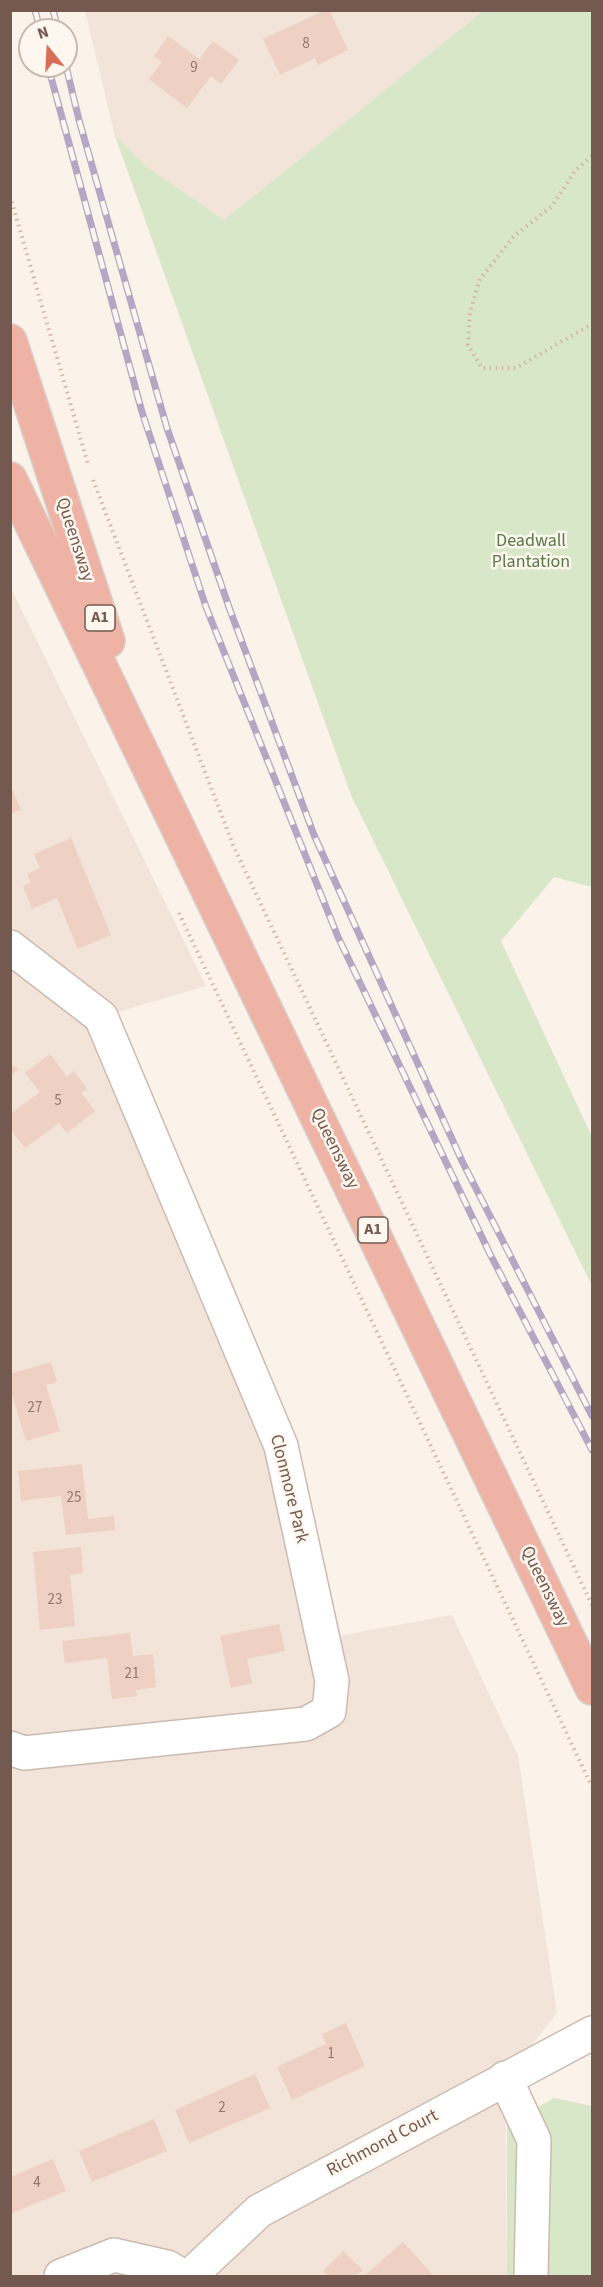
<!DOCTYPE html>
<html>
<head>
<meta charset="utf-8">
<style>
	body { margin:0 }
	#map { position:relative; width:603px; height:2287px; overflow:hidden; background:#fbf2e9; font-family:"Source Sans 3",sans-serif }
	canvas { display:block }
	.frame { position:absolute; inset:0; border:12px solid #73594f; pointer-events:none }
	.north { position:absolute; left:18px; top:18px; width:60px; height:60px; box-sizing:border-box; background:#fef7ef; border:2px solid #c6b8af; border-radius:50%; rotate:342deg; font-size:16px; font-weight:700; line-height:24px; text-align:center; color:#73594f }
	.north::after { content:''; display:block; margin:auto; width:21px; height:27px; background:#da6d59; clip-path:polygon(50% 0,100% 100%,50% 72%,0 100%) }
</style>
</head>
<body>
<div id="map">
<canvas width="603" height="2287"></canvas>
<div class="frame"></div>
<div class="north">N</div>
</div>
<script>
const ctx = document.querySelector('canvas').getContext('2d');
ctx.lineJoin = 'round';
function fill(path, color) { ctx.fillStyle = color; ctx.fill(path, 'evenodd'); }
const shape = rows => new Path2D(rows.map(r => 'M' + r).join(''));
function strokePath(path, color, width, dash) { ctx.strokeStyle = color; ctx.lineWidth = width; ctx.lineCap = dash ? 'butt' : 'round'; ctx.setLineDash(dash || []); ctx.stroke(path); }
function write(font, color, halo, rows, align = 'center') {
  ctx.font = font + ' "Source Sans 3",sans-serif'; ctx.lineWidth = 5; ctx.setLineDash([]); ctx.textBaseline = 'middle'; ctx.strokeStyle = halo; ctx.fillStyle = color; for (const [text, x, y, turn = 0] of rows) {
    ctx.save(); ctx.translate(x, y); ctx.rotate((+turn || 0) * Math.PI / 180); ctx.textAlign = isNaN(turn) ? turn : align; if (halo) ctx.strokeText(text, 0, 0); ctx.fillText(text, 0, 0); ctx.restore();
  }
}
fill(shape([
	[85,11,483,11,224,220,147,167,115,136],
	[10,586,206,986,101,1017,281,1446,322,1639,452,1615,518,1756,557,2013,505,2078,507,2276,11,2276]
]), '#f2e4d8');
fill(shape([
	[483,11,592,11,592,887,554,877,501,941,592,1137,592,1286,351,795,115,136,147,167,224,220],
	[554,2098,592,2106,592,2276,507,2276,507,2125]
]), '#d7e7c8');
fill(shape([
	[325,10,329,10,348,50,318,65,315,58,280,75,263,39],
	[168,36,199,59,213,41,239,60,221,84,211,76,187,108,149,79,162,62,154,56],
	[10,784,21,810,10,814],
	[71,838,111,935,78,949,57,898,32,909,23,886,31,883,27,874,40,868,34,854],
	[50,1054,67,1077,74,1071,87,1089,81,1093,95,1111,67,1133,59,1123,25,1148,10,1129,10,1114,40,1092,25,1073],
	[10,1064,18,1069,10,1077],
	[51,1362,57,1382,46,1385,60,1431,26,1441,10,1388,10,1374],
	[82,1464,88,1519,114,1516,115,1530,66,1535,61,1496,21,1501,18,1471],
	[81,1547,83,1573,70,1575,75,1626,40,1630,33,1552],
	[279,1624,285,1651,247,1659,252,1683,231,1688,220,1636],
	[130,1633,133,1656,153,1654,156,1687,136,1690,137,1696,112,1699,107,1658,65,1663,62,1641],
	[346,2023,365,2066,292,2100,277,2067,326,2044,322,2034],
	[255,2074,270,2108,189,2143,175,2110],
	[154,2119,167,2151,92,2182,79,2151],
	[53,2159,66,2191,10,2214,10,2177],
	[403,2242,434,2276,364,2276],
	[343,2251,363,2270,356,2276,328,2276,323,2271]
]), '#eed1c3');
const minor = shape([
	[10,947,101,1017,281,1446,332,1681,329,1711,306,1724,24,1753,10,1748],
	[505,2078,534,2140,531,2276],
	[61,2276,114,2255,167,2267,182,2276],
	[190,2276,259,2211,592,2033]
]);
const highway = shape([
	[10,341,108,641],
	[10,479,592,1688]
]);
strokePath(minor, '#ccbab0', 36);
strokePath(highway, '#d8d1ce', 36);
strokePath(shape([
	[592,156,575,171,552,206,514,236,480,279,470,312,468,345,482,368,516,368,592,324],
	[10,196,88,464],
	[93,480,233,845,592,1605],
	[179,913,592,1787]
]), '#d3b4a6', 4, [1.5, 4.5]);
strokePath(minor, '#fff', 33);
strokePath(highway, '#efb3a5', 33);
const rail = shape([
	[35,10,40,30],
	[53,10,58,30],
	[48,66,142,412,206,607,338,937,490,1254,592,1450],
	[66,66,79,120,167,428,230,610,314,835,462,1161,592,1416]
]);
strokePath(rail, '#b5a7c4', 7);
strokePath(rail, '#fef7ef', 4.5, [14]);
write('15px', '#92776c', null, [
	["8",306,45],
	["9",194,69],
	["5",58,1102],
	["27",35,1409],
	["25",74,1499],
	["23",55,1601],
	["21",132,1675],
	["1",331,2055],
	["2",222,2109],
	["4",37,2184]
]);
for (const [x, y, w] of [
	[100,618,30],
	[373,1230,30]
]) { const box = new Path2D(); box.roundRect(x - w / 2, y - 13, w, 26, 4.5); ctx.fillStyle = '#fef7ef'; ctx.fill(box); strokePath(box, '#73594f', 1.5); }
write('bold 16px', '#73594f', null, [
	["A1",100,618],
	["A1",373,1230]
]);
write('18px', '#73594f', '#fef7ef', [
	["Queensway",74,540,72],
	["Queensway",334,1149,64],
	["Clonmore Park",288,1489,76],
	["Queensway",544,1587,64],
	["Richmond Court",383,2144,-28]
]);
write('18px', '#597847', '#fef7ef', [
	["Deadwall",531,542],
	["Plantation",531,563]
]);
</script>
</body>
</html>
